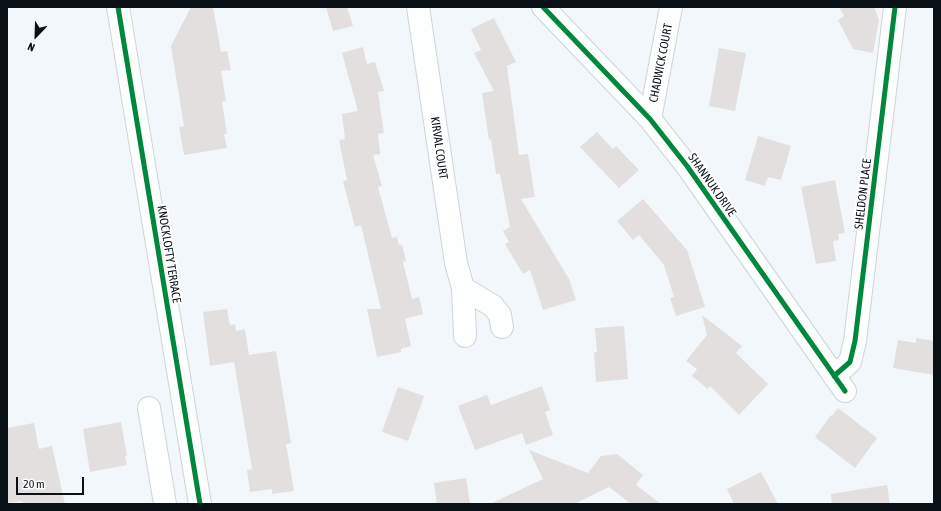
<!DOCTYPE html>
<html>
<head>
<meta charset="utf-8">
<style>
	body { margin:0 }
	#map { position:relative; width:941px; height:511px; overflow:hidden; background:#f2f7fb; font-family:"Asap Condensed",sans-serif }
	canvas { display:block }
	.frame { position:absolute; inset:0; border:8px solid #091016; pointer-events:none }
	.north { position:absolute; left:16px; top:16px; width:40px; height:40px; -webkit-text-stroke:3px #fff; paint-order:stroke; rotate:203deg; font-size:11px; font-weight:700; line-height:16px; text-align:center; color:#091016 }
	.north::after { content:''; display:block; margin:auto; width:14px; height:18px; background:#091016; clip-path:polygon(50% 0,100% 100%,50% 72%,0 100%) }
	.scale { position:absolute; left:16px; top:477px; width:68px; height:18px; box-sizing:border-box; border:2px solid #091016; border-top:0; padding-left:5px; font-size:12px; line-height:14px; white-space:nowrap; color:#091016; -webkit-text-stroke:3px #fff; paint-order:stroke }
</style>
</head>
<body>
<div id="map">
<canvas width="941" height="511"></canvas>
<div class="frame"></div>
<div class="north">N</div>
<div class="scale">20 m</div>
</div>
<script>
const ctx = document.querySelector('canvas').getContext('2d');
ctx.lineJoin = 'round';
function fill(path, color) { ctx.fillStyle = color; ctx.fill(path, 'evenodd'); }
const shape = rows => new Path2D(rows.map(r => 'M' + r).join(''));
function strokePath(path, color, width, dash) { ctx.strokeStyle = color; ctx.lineWidth = width; ctx.lineCap = dash ? 'butt' : 'round'; ctx.setLineDash(dash || []); ctx.stroke(path); }
function write(font, color, halo, rows, align = 'center') {
  ctx.font = font + ' "Asap Condensed",sans-serif'; ctx.lineWidth = 4; ctx.setLineDash([]); ctx.textBaseline = 'middle'; ctx.strokeStyle = halo; ctx.fillStyle = color; for (const [text, x, y, turn = 0] of rows) {
    ctx.save(); ctx.translate(x, y); ctx.rotate((+turn || 0) * Math.PI / 180); ctx.textAlign = isNaN(turn) ? turn : align; if (halo) ctx.strokeText(text, 0, 0); ctx.fillText(text, 0, 0); ctx.restore();
  }
}
fill(shape([
	[191,7,213,7,221,52,227,51,231,70,221,71,226,101,222,102,227,134,224,134,227,148,184,155,179,127,184,126,171,46],
	[326,7,347,7,353,26,333,31],
	[839,7,874,7,879,20,873,53,853,49,838,20,844,16],
	[494,18,516,62,507,66,519,155,528,154,535,197,521,199,569,279,576,300,543,310,530,270,523,274,505,244,509,242,503,231,510,227,500,174,496,174,491,139,489,140,482,93,494,91,474,53,481,50,471,29],
	[363,47,367,64,375,62,384,91,378,92,384,133,378,134,380,154,373,155,382,186,378,187,392,238,397,237,399,245,402,245,406,261,403,262,412,299,419,297,423,314,405,319,411,346,401,349,401,352,377,357,367,309,381,309,361,225,355,227,343,181,347,180,339,140,345,139,342,114,358,111,342,53],
	[719,48,746,53,735,111,709,106],
	[597,132,613,149,616,146,639,170,619,188,580,147],
	[758,136,791,146,781,180,768,177,765,186,745,180],
	[835,180,845,233,838,234,839,240,833,241,836,261,816,264,801,187],
	[643,199,687,250,705,307,676,316,670,298,674,297,664,265,639,235,633,240,617,221],
	[227,309,230,325,235,324,236,331,245,329,249,355,276,351,291,443,286,444,294,491,272,494,272,489,250,492,247,470,252,469,234,362,210,366,203,312],
	[702,315,742,346,736,353,768,384,739,415,710,386,708,389,692,376,697,369,686,361,707,335],
	[624,326,628,379,596,382,594,352,597,352,595,328],
	[916,338,934,341,934,375,893,368,898,340,916,343],
	[542,386,550,410,545,412,553,435,526,445,522,433,475,450,458,406,487,395,491,405],
	[398,387,424,396,408,441,382,432],
	[838,408,877,438,855,468,815,437,831,415,832,416],
	[121,422,127,456,125,456,127,465,90,472,83,429],
	[34,423,39,449,52,446,65,504,23,504,22,501,7,503,7,428],
	[529,450,588,473,601,456,617,454,643,475,636,485,661,504,631,504,609,487,574,504,490,504,543,479],
	[761,472,778,504,734,504,727,489],
	[466,478,470,504,437,504,434,483],
	[887,485,890,504,832,504,831,494]
]), '#e3dfdf');
const minor = shape([
	[118,7,200,504],
	[418,7,456,263,463,288,465,336],
	[543,7,650,119,687,166,845,391],
	[650,119,671,7],
	[463,288,493,306,500,315,502,327],
	[834,376,850,362,855,341,895,7],
	[149,408,165,504]
]);
strokePath(minor, '#cdd4da', 24);
strokePath(minor, '#fdfefe', 22);
strokePath(shape([
	[118,7,200,504],
	[543,7,650,119,687,166,845,391],
	[834,376,850,362,855,341,895,7]
]), '#00873e', 5);
write('12px', '#091016', '#fff', [
	["CHADWICK COURT",661,63,-79],
	["KIRVAL COURT",439,148,82],
	["SHANNUK DRIVE",712,185,55],
	["SHELDON PLACE",863,194,-83],
	["KNOCKLOFTY TERRACE",169,254,81]
]);
</script>
</body>
</html>
